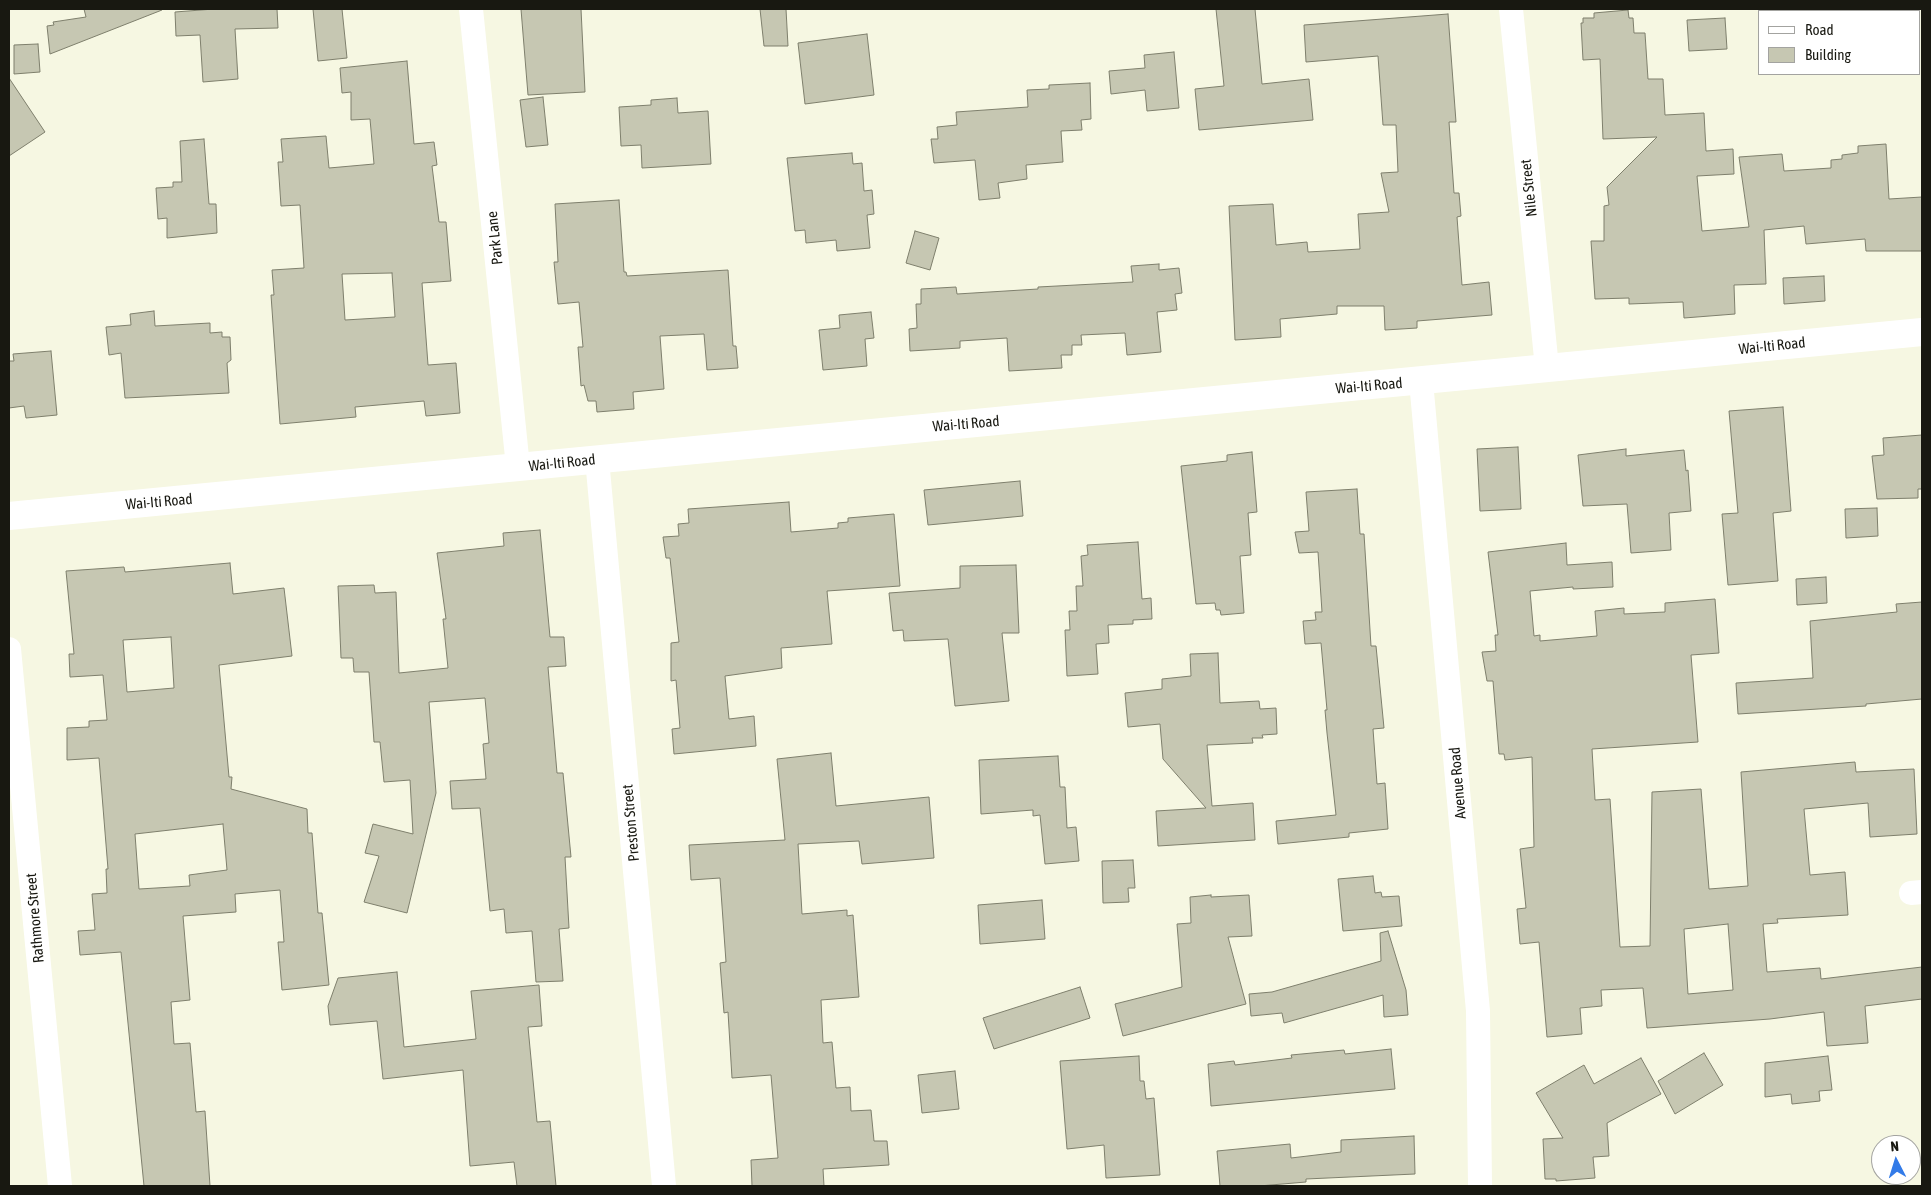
<!DOCTYPE html>
<html>
<head>
<meta charset="utf-8">
<style>
	body { margin:0 }
	#map { position:relative; width:1931px; height:1195px; overflow:hidden; background:#f6f7e2; font-family:"Asap Condensed",sans-serif }
	canvas { display:block }
	.frame { position:absolute; inset:0; border:10px solid #181811; pointer-events:none }
	.legend { position:absolute; left:1758px; top:10px; width:162px; height:65px; box-sizing:border-box; background:#fff; border:1px solid #a3a3a0; margin:0; padding:6px 9px; list-style:none; font-size:15px; color:#181811 }
	.legend li { display:flex; align-items:center; gap:10px; height:25px }
	.legend b { width:25px; border:1px solid #a3a3a0 }
	.north { position:absolute; left:1871px; top:1135px; width:50px; height:50px; box-sizing:border-box; background:#fff; border:1px solid #a3a3a0; border-radius:50%; rotate:355deg; font-size:14px; font-weight:700; line-height:20px; text-align:center; color:#181811 }
	.north::after { content:''; display:block; margin:auto; width:18px; height:22px; background:#337be8; clip-path:polygon(50% 0,100% 100%,50% 72%,0 100%) }
</style>
</head>
<body>
<div id="map">
<canvas width="1931" height="1195"></canvas>
<div class="frame"></div>
<ul class="legend">
<li><b style="height:6px;background:#fff"></b>Road</li>
<li><b style="height:14px;background:#c6c7b2"></b>Building</li>
</ul>
<div class="north">N</div>
</div>
<script>
const ctx = document.querySelector('canvas').getContext('2d');
ctx.lineJoin = 'round';
function fill(path, color) { ctx.fillStyle = color; ctx.fill(path, 'evenodd'); }
const shape = rows => new Path2D(rows.map(r => 'M' + r).join(''));
function strokePath(path, color, width, dash) { ctx.strokeStyle = color; ctx.lineWidth = width; ctx.lineCap = dash ? 'butt' : 'round'; ctx.setLineDash(dash || []); ctx.stroke(path); }
function write(font, color, halo, rows, align = 'center') {
  ctx.font = font + ' "Asap Condensed",sans-serif'; ctx.lineWidth = 4; ctx.setLineDash([]); ctx.textBaseline = 'middle'; ctx.strokeStyle = halo; ctx.fillStyle = color; for (const [text, x, y, turn = 0] of rows) {
    ctx.save(); ctx.translate(x, y); ctx.rotate((+turn || 0) * Math.PI / 180); ctx.textAlign = isNaN(turn) ? turn : align; if (halo) ctx.strokeText(text, 0, 0); ctx.fillText(text, 0, 0); ctx.restore();
  }
}
const building = shape([
	[84,9,161,9,162,10,50,54,47,26,54,25,53,22,86,17,84,9],
	[214,9,277,9,278,28,235,29,238,79,203,82,200,35,176,36,175,12,214,9],
	[313,9,342,9,347,58,318,61,313,9],
	[521,9,581,9,585,92,528,95,521,9],
	[760,9,786,9,788,46,764,46,760,9],
	[1216,9,1255,9,1262,84,1309,79,1313,120,1199,130,1195,89,1224,86,1216,9],
	[1628,10,1629,18,1633,18,1634,33,1645,33,1648,79,1663,79,1665,115,1704,113,1706,151,1733,149,1734,174,1697,176,1702,231,1749,227,1739,157,1782,154,1784,171,1831,168,1831,160,1842,159,1842,155,1858,153,1858,146,1886,144,1889,199,1922,197,1922,251,1866,251,1865,239,1806,244,1804,226,1764,230,1766,284,1734,285,1735,314,1684,318,1683,302,1629,304,1629,298,1595,299,1591,241,1604,241,1604,206,1609,205,1607,187,1657,137,1603,139,1600,59,1583,60,1581,23,1583,23,1583,18,1594,18,1594,13,1628,10],
	[1448,14,1456,122,1449,122,1454,193,1459,193,1461,216,1457,217,1462,285,1489,282,1492,315,1417,321,1417,328,1385,330,1384,306,1337,306,1337,314,1280,319,1281,337,1235,340,1229,206,1273,204,1276,245,1307,242,1308,252,1360,249,1358,214,1389,212,1381,173,1398,172,1396,125,1383,125,1378,56,1306,62,1304,25,1448,14],
	[1725,18,1727,49,1689,51,1687,20,1725,18],
	[867,34,874,95,805,104,798,43,867,34],
	[38,44,40,72,14,74,14,45,38,44],
	[1174,52,1179,108,1147,111,1145,90,1111,94,1109,71,1145,68,1144,55,1174,52],
	[407,61,414,144,434,142,437,165,432,166,439,222,446,222,451,281,422,283,428,365,456,363,460,413,426,416,424,401,355,407,356,417,280,424,271,295,274,295,272,270,304,268,300,205,281,206,278,162,283,162,281,139,326,136,329,168,374,164,370,119,351,120,351,92,342,93,340,68,407,61],
	[392,273,395,317,345,320,342,274,392,273],
	[9,78,45,132,9,156,9,78],
	[1090,83,1091,119,1081,120,1082,130,1061,131,1063,162,1026,165,1027,179,998,183,1000,198,979,200,975,160,934,163,931,139,938,139,937,127,957,125,956,112,1028,107,1027,90,1049,89,1049,85,1090,83],
	[543,97,548,145,526,147,520,100,543,97],
	[677,98,678,113,708,111,711,164,642,168,641,145,621,146,619,107,651,105,651,100,677,98],
	[204,139,209,204,216,204,217,233,167,238,167,218,158,219,156,188,173,187,173,182,182,182,180,141,204,139],
	[852,153,853,164,862,163,864,191,872,190,874,214,867,215,870,248,837,251,836,240,806,243,805,230,795,231,787,158,852,153],
	[619,200,624,272,626,272,627,276,728,270,733,346,736,346,738,368,707,370,704,334,660,336,664,389,633,392,634,409,597,412,596,401,588,401,584,385,581,386,578,347,583,347,579,302,558,304,554,262,558,262,555,204,619,200],
	[915,231,939,238,930,270,906,263,915,231],
	[1159,264,1159,270,1179,268,1182,293,1175,294,1177,310,1157,312,1161,352,1127,355,1125,333,1081,335,1082,345,1072,345,1072,355,1061,355,1062,368,1009,371,1007,338,960,341,960,348,910,351,909,329,917,328,916,304,921,304,921,289,956,287,957,294,1038,289,1038,287,1133,282,1131,266,1159,264],
	[1824,276,1825,301,1784,304,1783,278,1824,276],
	[154,311,155,326,210,323,210,333,222,332,222,337,230,337,231,360,227,363,229,393,125,398,121,353,109,355,106,327,131,325,130,314,154,311],
	[871,312,874,338,865,339,867,366,823,370,819,330,840,328,839,315,871,312],
	[51,351,57,415,26,418,24,406,9,408,9,361,14,361,13,354,51,351],
	[1783,407,1791,511,1773,513,1778,581,1728,585,1722,514,1738,513,1729,411,1783,407],
	[1922,435,1922,489,1918,489,1918,498,1877,499,1872,456,1884,455,1883,438,1922,435],
	[1518,447,1521,509,1480,511,1477,449,1518,447],
	[1626,449,1626,456,1684,450,1686,471,1688,470,1691,511,1669,513,1671,550,1631,553,1627,504,1583,506,1578,455,1626,449],
	[1252,452,1257,512,1248,513,1251,555,1240,556,1244,613,1221,615,1220,610,1216,610,1215,603,1196,604,1181,466,1227,461,1227,455,1252,452],
	[1020,481,1023,516,928,525,924,490,1020,481],
	[1357,489,1360,534,1364,534,1371,646,1376,646,1384,728,1373,729,1377,784,1385,783,1388,829,1349,833,1349,837,1278,844,1276,821,1336,815,1327,733,1325,710,1327,710,1321,643,1305,644,1303,621,1316,620,1315,612,1322,612,1318,552,1299,553,1295,532,1309,531,1306,492,1357,489],
	[789,502,791,532,838,528,838,523,848,522,848,518,894,514,900,586,827,591,832,644,781,648,782,668,725,676,729,719,754,716,756,746,674,754,672,729,680,728,676,680,671,681,671,643,679,642,670,558,666,558,663,537,679,536,678,524,689,523,688,509,789,502],
	[1877,508,1878,536,1846,538,1845,509,1877,508],
	[540,530,550,637,564,637,566,666,548,667,557,773,563,773,571,857,565,857,569,928,559,929,563,981,536,982,532,931,506,933,504,909,490,911,480,808,452,809,450,781,486,779,483,744,489,743,485,698,429,702,436,793,407,913,364,902,379,856,365,853,373,824,413,834,410,780,384,782,380,742,374,742,369,672,354,672,353,658,341,658,338,586,374,585,375,593,396,592,399,673,448,668,443,619,446,619,437,553,504,546,503,533,540,530],
	[1138,542,1142,599,1151,598,1152,619,1133,620,1133,624,1108,625,1109,643,1096,644,1098,674,1067,676,1065,630,1070,630,1069,611,1077,611,1076,586,1083,586,1081,556,1088,555,1087,545,1138,542],
	[1566,543,1567,565,1612,562,1613,587,1573,589,1573,587,1530,591,1534,636,1540,635,1540,641,1597,636,1595,611,1624,608,1624,614,1665,612,1665,603,1715,599,1719,653,1691,655,1698,742,1592,749,1595,800,1610,799,1620,947,1650,946,1652,792,1701,789,1709,889,1748,886,1741,772,1855,762,1856,772,1914,769,1917,834,1870,837,1868,803,1804,809,1810,875,1845,872,1848,915,1777,919,1778,923,1763,924,1767,972,1820,968,1821,979,1922,967,1922,999,1865,1006,1868,1043,1827,1046,1824,1012,1770,1019,1647,1028,1643,988,1601,990,1602,1006,1580,1008,1582,1034,1547,1037,1539,942,1520,944,1517,909,1526,908,1520,849,1534,847,1532,757,1505,760,1504,754,1499,754,1493,681,1487,681,1482,652,1496,651,1495,635,1498,635,1488,552,1566,543],
	[1728,924,1733,990,1688,994,1684,929,1728,924],
	[230,563,233,594,284,588,292,656,219,665,229,777,232,777,231,789,307,809,308,833,312,833,318,913,322,913,329,985,282,990,278,942,284,942,280,890,235,894,236,912,183,916,190,1000,171,1002,174,1044,190,1043,196,1112,205,1111,210,1186,144,1186,121,952,80,955,78,931,95,930,92,894,107,893,106,869,108,869,99,758,67,760,67,728,89,727,89,721,107,720,103,675,70,677,69,654,74,654,66,571,124,567,125,572,230,563],
	[171,637,174,688,127,692,123,640,171,637],
	[223,824,227,870,189,875,190,886,139,889,135,834,223,824],
	[1016,565,1019,633,1002,633,1009,701,955,706,948,639,904,641,903,630,893,631,889,593,960,588,960,566,1016,565],
	[1826,577,1827,603,1797,605,1796,579,1826,577],
	[1922,602,1922,699,1866,704,1866,706,1738,714,1736,683,1813,678,1810,621,1897,612,1896,604,1922,602],
	[1218,653,1220,703,1259,701,1260,709,1276,708,1277,734,1262,735,1263,738,1252,738,1253,743,1207,745,1212,806,1253,803,1255,840,1158,846,1156,811,1206,808,1163,759,1160,724,1128,727,1125,693,1162,689,1162,679,1191,676,1190,654,1218,653],
	[831,753,836,806,929,797,934,858,862,864,859,841,798,844,802,914,847,910,847,916,853,915,859,997,821,1000,823,1043,832,1042,836,1088,850,1087,851,1111,871,1110,874,1141,887,1141,889,1165,823,1169,824,1186,752,1186,751,1160,778,1158,771,1075,732,1078,728,1012,724,1013,720,963,726,962,720,878,691,880,689,845,785,840,777,759,831,753],
	[1058,756,1060,787,1065,787,1067,828,1076,827,1079,861,1045,864,1040,815,1033,816,1033,810,981,814,979,760,1058,756],
	[1133,860,1135,888,1128,888,1129,902,1103,903,1102,861,1133,860],
	[1373,876,1375,893,1381,892,1382,897,1399,896,1402,926,1343,931,1338,879,1373,876],
	[1211,895,1211,897,1249,895,1252,936,1228,937,1246,1004,1123,1036,1115,1004,1182,987,1177,924,1191,923,1190,897,1211,895],
	[1042,900,1045,939,980,944,978,905,1042,900],
	[1388,931,1406,990,1408,1015,1384,1017,1383,995,1284,1023,1282,1013,1251,1016,1249,994,1272,992,1381,961,1380,933,1388,931],
	[397,972,404,1047,476,1039,471,991,539,985,542,1026,528,1027,537,1122,550,1121,556,1186,517,1186,514,1162,470,1166,463,1070,383,1079,377,1021,330,1025,328,1006,338,978,397,972],
	[1080,987,1090,1018,994,1049,983,1018,1080,987],
	[1391,1049,1395,1089,1211,1106,1208,1064,1234,1061,1235,1065,1292,1058,1291,1055,1344,1050,1345,1054,1391,1049],
	[1704,1053,1723,1085,1675,1114,1658,1081,1704,1053],
	[1139,1056,1140,1081,1144,1081,1146,1099,1154,1098,1160,1175,1106,1178,1104,1145,1067,1149,1060,1061,1139,1056],
	[1828,1056,1832,1090,1819,1091,1820,1101,1792,1104,1791,1094,1765,1097,1765,1063,1828,1056],
	[1641,1058,1661,1094,1607,1123,1609,1156,1593,1157,1595,1178,1556,1181,1556,1179,1545,1179,1543,1139,1563,1138,1536,1093,1584,1065,1594,1084,1641,1058],
	[955,1071,959,1109,922,1113,918,1075,955,1071],
	[1414,1136,1415,1174,1306,1179,1306,1182,1259,1186,1220,1186,1217,1151,1290,1144,1291,1158,1341,1152,1341,1140,1414,1136]
]);
fill(building, '#c6c7b2');
strokePath(building, '#7e7f6c', 1);
strokePath(shape([
	[471,9,518,467],
	[1511,9,1547,368],
	[1421,381,1478,1011,1480,1186],
	[597,459,664,1186],
	[9,649,60,1186],
	[1911,893,1922,892]
]), '#fff', 24);
strokePath(shape([
	[9,516,1922,332]
]), '#fff', 28);
write('15px', '#181811', '#fff', [
	["Nile Street",1529,188,-96],
	["Park Lane",495,238,-96],
	["Wai-Iti Road",1772,346,-6],
	["Wai-Iti Road",1369,386,-5],
	["Wai-Iti Road",966,424,-5],
	["Wai-Iti Road",562,463,-6],
	["Wai-Iti Road",159,502,-5],
	["Avenue Road",1458,783,-95],
	["Preston Street",631,823,-95],
	["Rathmore Street",35,918,-95]
]);
</script>
</body>
</html>
